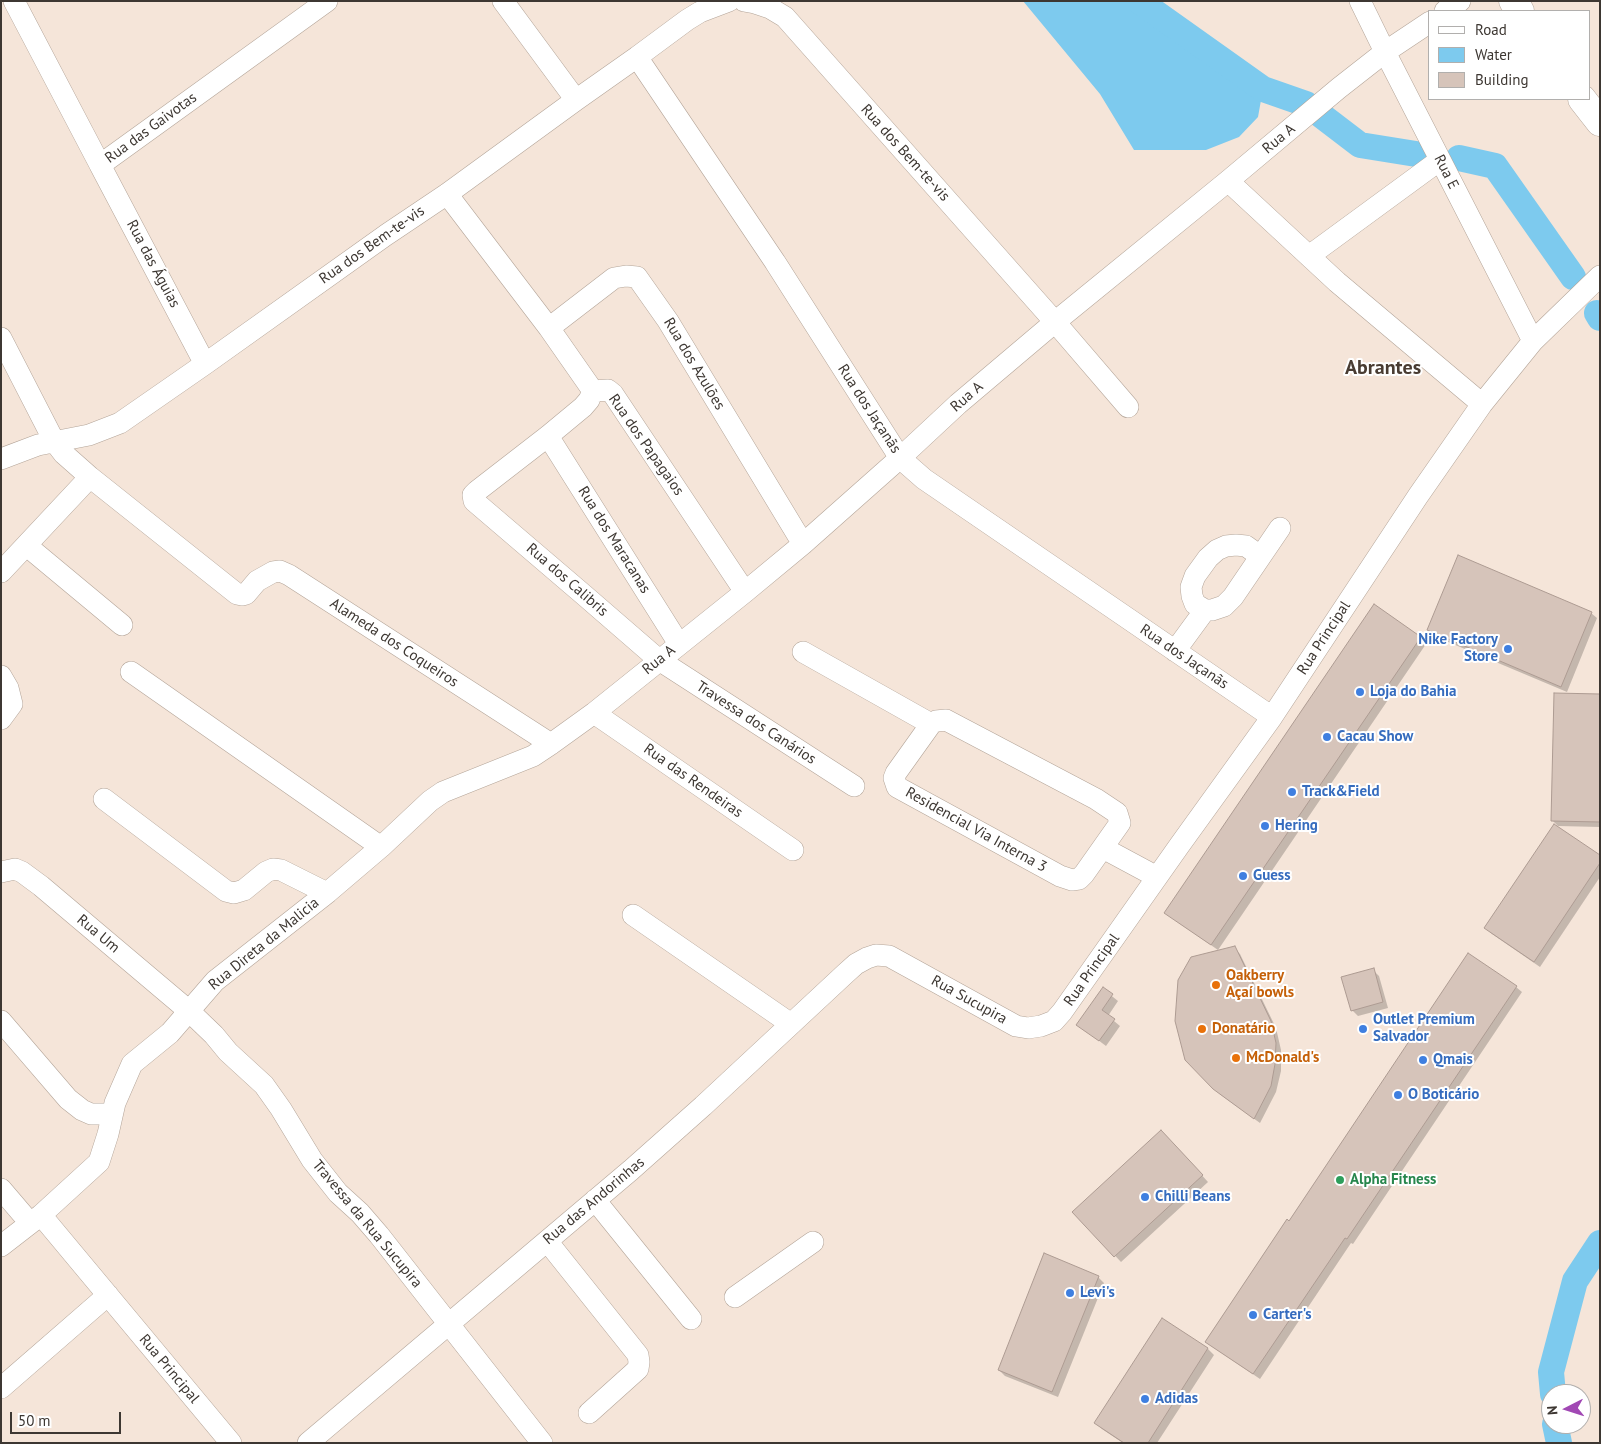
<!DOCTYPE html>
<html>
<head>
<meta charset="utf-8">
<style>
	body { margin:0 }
	#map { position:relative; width:1601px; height:1444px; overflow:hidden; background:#f5e5d9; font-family:"PT Sans",sans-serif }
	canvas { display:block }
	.frame { position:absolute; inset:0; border:2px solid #3d3732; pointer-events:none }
	.legend { position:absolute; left:1428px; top:10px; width:162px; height:90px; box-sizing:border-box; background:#fff; border:1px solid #b1afad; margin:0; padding:6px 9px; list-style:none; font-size:15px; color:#3d3732 }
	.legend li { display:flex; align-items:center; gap:10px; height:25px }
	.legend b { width:25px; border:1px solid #b1afad }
	.north { position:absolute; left:1541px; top:1384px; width:50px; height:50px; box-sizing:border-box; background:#fff; border:1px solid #b1afad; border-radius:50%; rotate:265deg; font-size:14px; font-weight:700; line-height:20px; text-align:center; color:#3d3732 }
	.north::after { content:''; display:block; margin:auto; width:18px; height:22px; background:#a148b4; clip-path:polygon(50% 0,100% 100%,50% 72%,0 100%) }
	.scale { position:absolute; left:10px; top:1412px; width:111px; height:22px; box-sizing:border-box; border:2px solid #3d3732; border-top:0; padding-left:6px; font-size:15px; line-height:18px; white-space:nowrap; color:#3d3732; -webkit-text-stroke:4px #fff; paint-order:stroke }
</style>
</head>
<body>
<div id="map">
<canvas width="1601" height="1444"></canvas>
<div class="frame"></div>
<ul class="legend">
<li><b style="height:6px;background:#fff"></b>Road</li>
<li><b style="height:14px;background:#7dcaee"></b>Water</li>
<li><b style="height:14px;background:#d6c4ba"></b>Building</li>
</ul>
<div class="north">N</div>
<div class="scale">50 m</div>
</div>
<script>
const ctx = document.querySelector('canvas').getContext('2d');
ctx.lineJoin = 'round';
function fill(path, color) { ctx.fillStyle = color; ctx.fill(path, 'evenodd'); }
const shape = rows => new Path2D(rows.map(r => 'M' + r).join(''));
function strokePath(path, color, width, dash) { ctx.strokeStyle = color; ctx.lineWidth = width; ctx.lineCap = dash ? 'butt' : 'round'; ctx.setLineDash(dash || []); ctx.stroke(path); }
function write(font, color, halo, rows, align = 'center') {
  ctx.font = font + ' "PT Sans",sans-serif'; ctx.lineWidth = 4; ctx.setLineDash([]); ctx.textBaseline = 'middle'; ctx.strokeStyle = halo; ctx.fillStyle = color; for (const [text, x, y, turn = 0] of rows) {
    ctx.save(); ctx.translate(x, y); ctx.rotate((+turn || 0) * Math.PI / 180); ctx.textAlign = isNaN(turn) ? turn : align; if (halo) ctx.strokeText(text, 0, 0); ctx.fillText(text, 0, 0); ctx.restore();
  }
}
fill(shape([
	[1023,1,1139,1,1263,89,1258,117,1239,137,1206,150,1134,150,1100,94]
]), '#7dcaee');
fill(shape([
	[1591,613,1597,618,1567,692,1434,636,1428,630],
	[1420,638,1426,644,1218,950,1172,918,1166,912],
	[1600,696,1600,827,1558,826,1552,820],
	[1600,857,1600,877,1540,967,1492,934,1486,928],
	[1234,948,1240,954,1276,1028,1281,1050,1281,1071,1276,1092,1260,1123,1221,1095,1186,1060],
	[1373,970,1379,976,1388,1008,1358,1016,1352,1010],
	[1516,987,1522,992,1353,1244,1351,1243,1260,1379,1213,1347,1207,1341,1289,1222],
	[1103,989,1118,1001,1108,1016,1120,1026,1106,1046,1078,1025],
	[1167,1137,1208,1182,1121,1262,1074,1212],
	[1098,1277,1104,1283,1058,1397,1005,1376,999,1370],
	[1162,1320,1208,1349,1214,1355,1157,1443,1123,1443,1102,1429,1096,1423]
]), '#0003');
strokePath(shape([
	[1139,1,1263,89,1306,104],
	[1322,116,1360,145,1416,154],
	[1459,158,1495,166,1573,277],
	[1597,313,1600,318],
	[1553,1394,1551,1372,1575,1281,1600,1243],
	[1555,1424,1559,1443]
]), '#7dcaee', 26);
const building = shape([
	[1458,555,1592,612,1561,687,1427,630,1458,555],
	[1374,604,1421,637,1211,945,1164,913,1374,604],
	[1554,693,1600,694,1600,822,1551,821,1554,693],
	[1554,824,1600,855,1600,863,1534,962,1484,928,1554,824],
	[1235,946,1271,1021,1276,1043,1275,1064,1271,1086,1254,1119,1213,1089,1185,1060,1175,1021,1178,980,1191,957,1235,946],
	[1468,953,1517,986,1347,1239,1345,1238,1253,1374,1205,1342,1287,1219,1289,1221,1468,953],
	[1374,968,1383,1002,1351,1011,1341,977,1374,968],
	[1103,987,1113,994,1102,1010,1115,1019,1099,1041,1076,1025,1103,987],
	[1161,1130,1203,1175,1114,1257,1072,1212,1161,1130],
	[1044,1253,1099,1276,1052,1392,998,1370,1044,1253],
	[1162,1318,1208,1348,1148,1443,1124,1443,1094,1423,1162,1318]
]);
fill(building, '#d6c4ba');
strokePath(building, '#ad9b92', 1);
const minor = shape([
	[14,1,100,165,327,1],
	[503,1,576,100],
	[744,1,755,3,770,8,785,17,1055,322,1128,407],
	[1360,1,1385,52,1533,341],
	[1445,11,1460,1],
	[637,57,775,262,900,458,924,479,1272,717],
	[100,165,205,364],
	[1228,181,1337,282,1482,404],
	[447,194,549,328,593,391],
	[1309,256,1440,160],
	[549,328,614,278,626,276,637,277,668,321,803,544],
	[1,338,54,441,64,454,90,477,237,594,242,595,246,594,257,581,273,572,280,571,289,575,551,744],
	[593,391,589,400,583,407,548,436,477,491,473,495,474,501,584,595,659,660,854,786],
	[593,391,608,390,613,394,745,592],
	[548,436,679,644],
	[1,459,38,445,89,435,120,423,205,364,386,235,447,194,576,100,637,57,687,20,700,12,729,1],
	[27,546,122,625],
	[1,572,90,477],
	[1205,610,1195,604,1192,596,1191,587,1195,576,1208,558,1217,550,1226,546,1236,545,1246,546,1260,556],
	[1175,651,1205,610,1212,610,1224,606,1233,597,1280,528],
	[803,652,931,724],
	[131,672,381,847],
	[1,676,8,688,12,704,1,719],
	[594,713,793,850],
	[946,720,1096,799,1117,813,1120,823,1084,874,1079,879,1072,880,1060,876,897,787,894,778,896,773,931,724,936,721,946,720],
	[104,799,226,891,234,893,244,890,266,872,273,869,281,870,327,893],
	[1103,848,1157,877],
	[1,872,15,869,22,872,41,886,189,1011,214,1035,228,1052,264,1085,281,1109,312,1160,323,1174,338,1193,360,1213,379,1235,542,1443],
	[633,915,791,1024],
	[1,1021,68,1099,82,1110,91,1114,112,1114],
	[1,1189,30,1223],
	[595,1200,691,1319],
	[41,1215,231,1443],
	[547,1241,638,1355,639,1362,638,1369,589,1413],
	[1,1246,41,1215,99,1162,108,1134,115,1103,132,1064,170,1033,215,981,327,893,381,847,430,801,443,792,533,756,551,744,594,713,745,592,803,544,900,458,958,404,1055,322,1228,181,1339,88,1385,52,1430,22],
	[735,1297,813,1242],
	[1,1388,108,1295],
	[308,1443,631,1170,703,1106,846,973,856,964,867,958,876,955,889,956,1016,1026,1028,1028,1041,1026,1054,1021,1062,1012,1179,846,1272,717,1418,496,1482,404,1533,341,1600,276]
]);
const highway = shape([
	[1513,1,1520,11],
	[1582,99,1600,122]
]);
strokePath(minor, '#b3a498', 22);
strokePath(highway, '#b3a498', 29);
strokePath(minor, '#fff', 21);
strokePath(highway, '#fff', 28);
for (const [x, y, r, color] of [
	[1508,649,5,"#3f7fe0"],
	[1360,692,5,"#3f7fe0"],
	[1327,737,5,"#3f7fe0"],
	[1292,792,5,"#3f7fe0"],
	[1265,826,5,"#3f7fe0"],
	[1243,876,5,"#3f7fe0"],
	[1216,985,5,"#e8710a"],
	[1202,1029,5,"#e8710a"],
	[1363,1029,5,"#3f7fe0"],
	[1236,1058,5,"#e8710a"],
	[1423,1060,5,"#3f7fe0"],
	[1398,1095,5,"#3f7fe0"],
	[1340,1180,5,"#2e9e5b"],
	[1145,1197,5,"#3f7fe0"],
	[1070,1293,5,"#3f7fe0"],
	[1253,1315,5,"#3f7fe0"],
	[1145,1399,5,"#3f7fe0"]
]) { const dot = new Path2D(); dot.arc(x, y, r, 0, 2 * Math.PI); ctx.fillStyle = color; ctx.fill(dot); strokePath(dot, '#fff', 2); }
write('15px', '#3d3732', '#fff', [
	["Rua das Gaivotas",151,128,-36],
	["Rua A",1279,139,-40],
	["Rua dos Bem-te-vis",905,153,48],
	["Rua E",1446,172,63],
	["Rua dos Bem-te-vis",372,245,-35],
	["Rua das Águias",153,264,62],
	["Rua dos Azulões",694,364,59],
	["Rua A",967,397,-41],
	["Rua dos Jaçanãs",869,409,57],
	["Rua dos Papagaios",646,445,55],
	["Rua dos Maracanas",614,540,58],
	["Rua dos Calibris",567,580,41],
	["Rua Principal",1324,638,-57],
	["Alameda dos Coqueiros",394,643,33],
	["Rua dos Jaçanãs",1184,657,34],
	["Rua A",659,660,-39],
	["Travessa dos Canários",756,723,33],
	["Rua das Rendeiras",693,781,35],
	["Residencial Via Interna 3",976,830,29],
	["Rua Um",98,934,40],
	["Rua Direta da Malicia",264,944,-39],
	["Rua Principal",1092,970,-55],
	["Rua Sucupira",969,1000,29],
	["Rua das Andorinhas",594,1201,-40],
	["Travessa da Rua Sucupira",367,1224,50],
	["Rua Principal",169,1369,50]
]);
write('bold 15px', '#366cbe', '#fff', [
	["Nike Factory",1498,640,"right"],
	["Store",1498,657,"right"],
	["Loja do Bahia",1370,692],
	["Cacau Show",1337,737],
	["Track&Field",1302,792],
	["Hering",1275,826],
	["Guess",1253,876],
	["Outlet Premium",1373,1020],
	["Salvador",1373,1037],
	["Qmais",1433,1060],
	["O Boticário",1408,1095],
	["Chilli Beans",1155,1197],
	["Levi's",1080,1293],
	["Carter's",1263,1315],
	["Adidas",1155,1399]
], 'left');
write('bold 15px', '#c56008', '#fff', [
	["Oakberry",1226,976],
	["Açaí bowls",1226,993],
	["Donatário",1212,1029],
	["McDonald's",1246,1058]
], 'left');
write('bold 15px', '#27864d', '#fff', [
	["Alpha Fitness",1350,1180]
], 'left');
write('bold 20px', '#493c32', '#fff', [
	["Abrantes",1383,368]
]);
</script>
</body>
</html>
